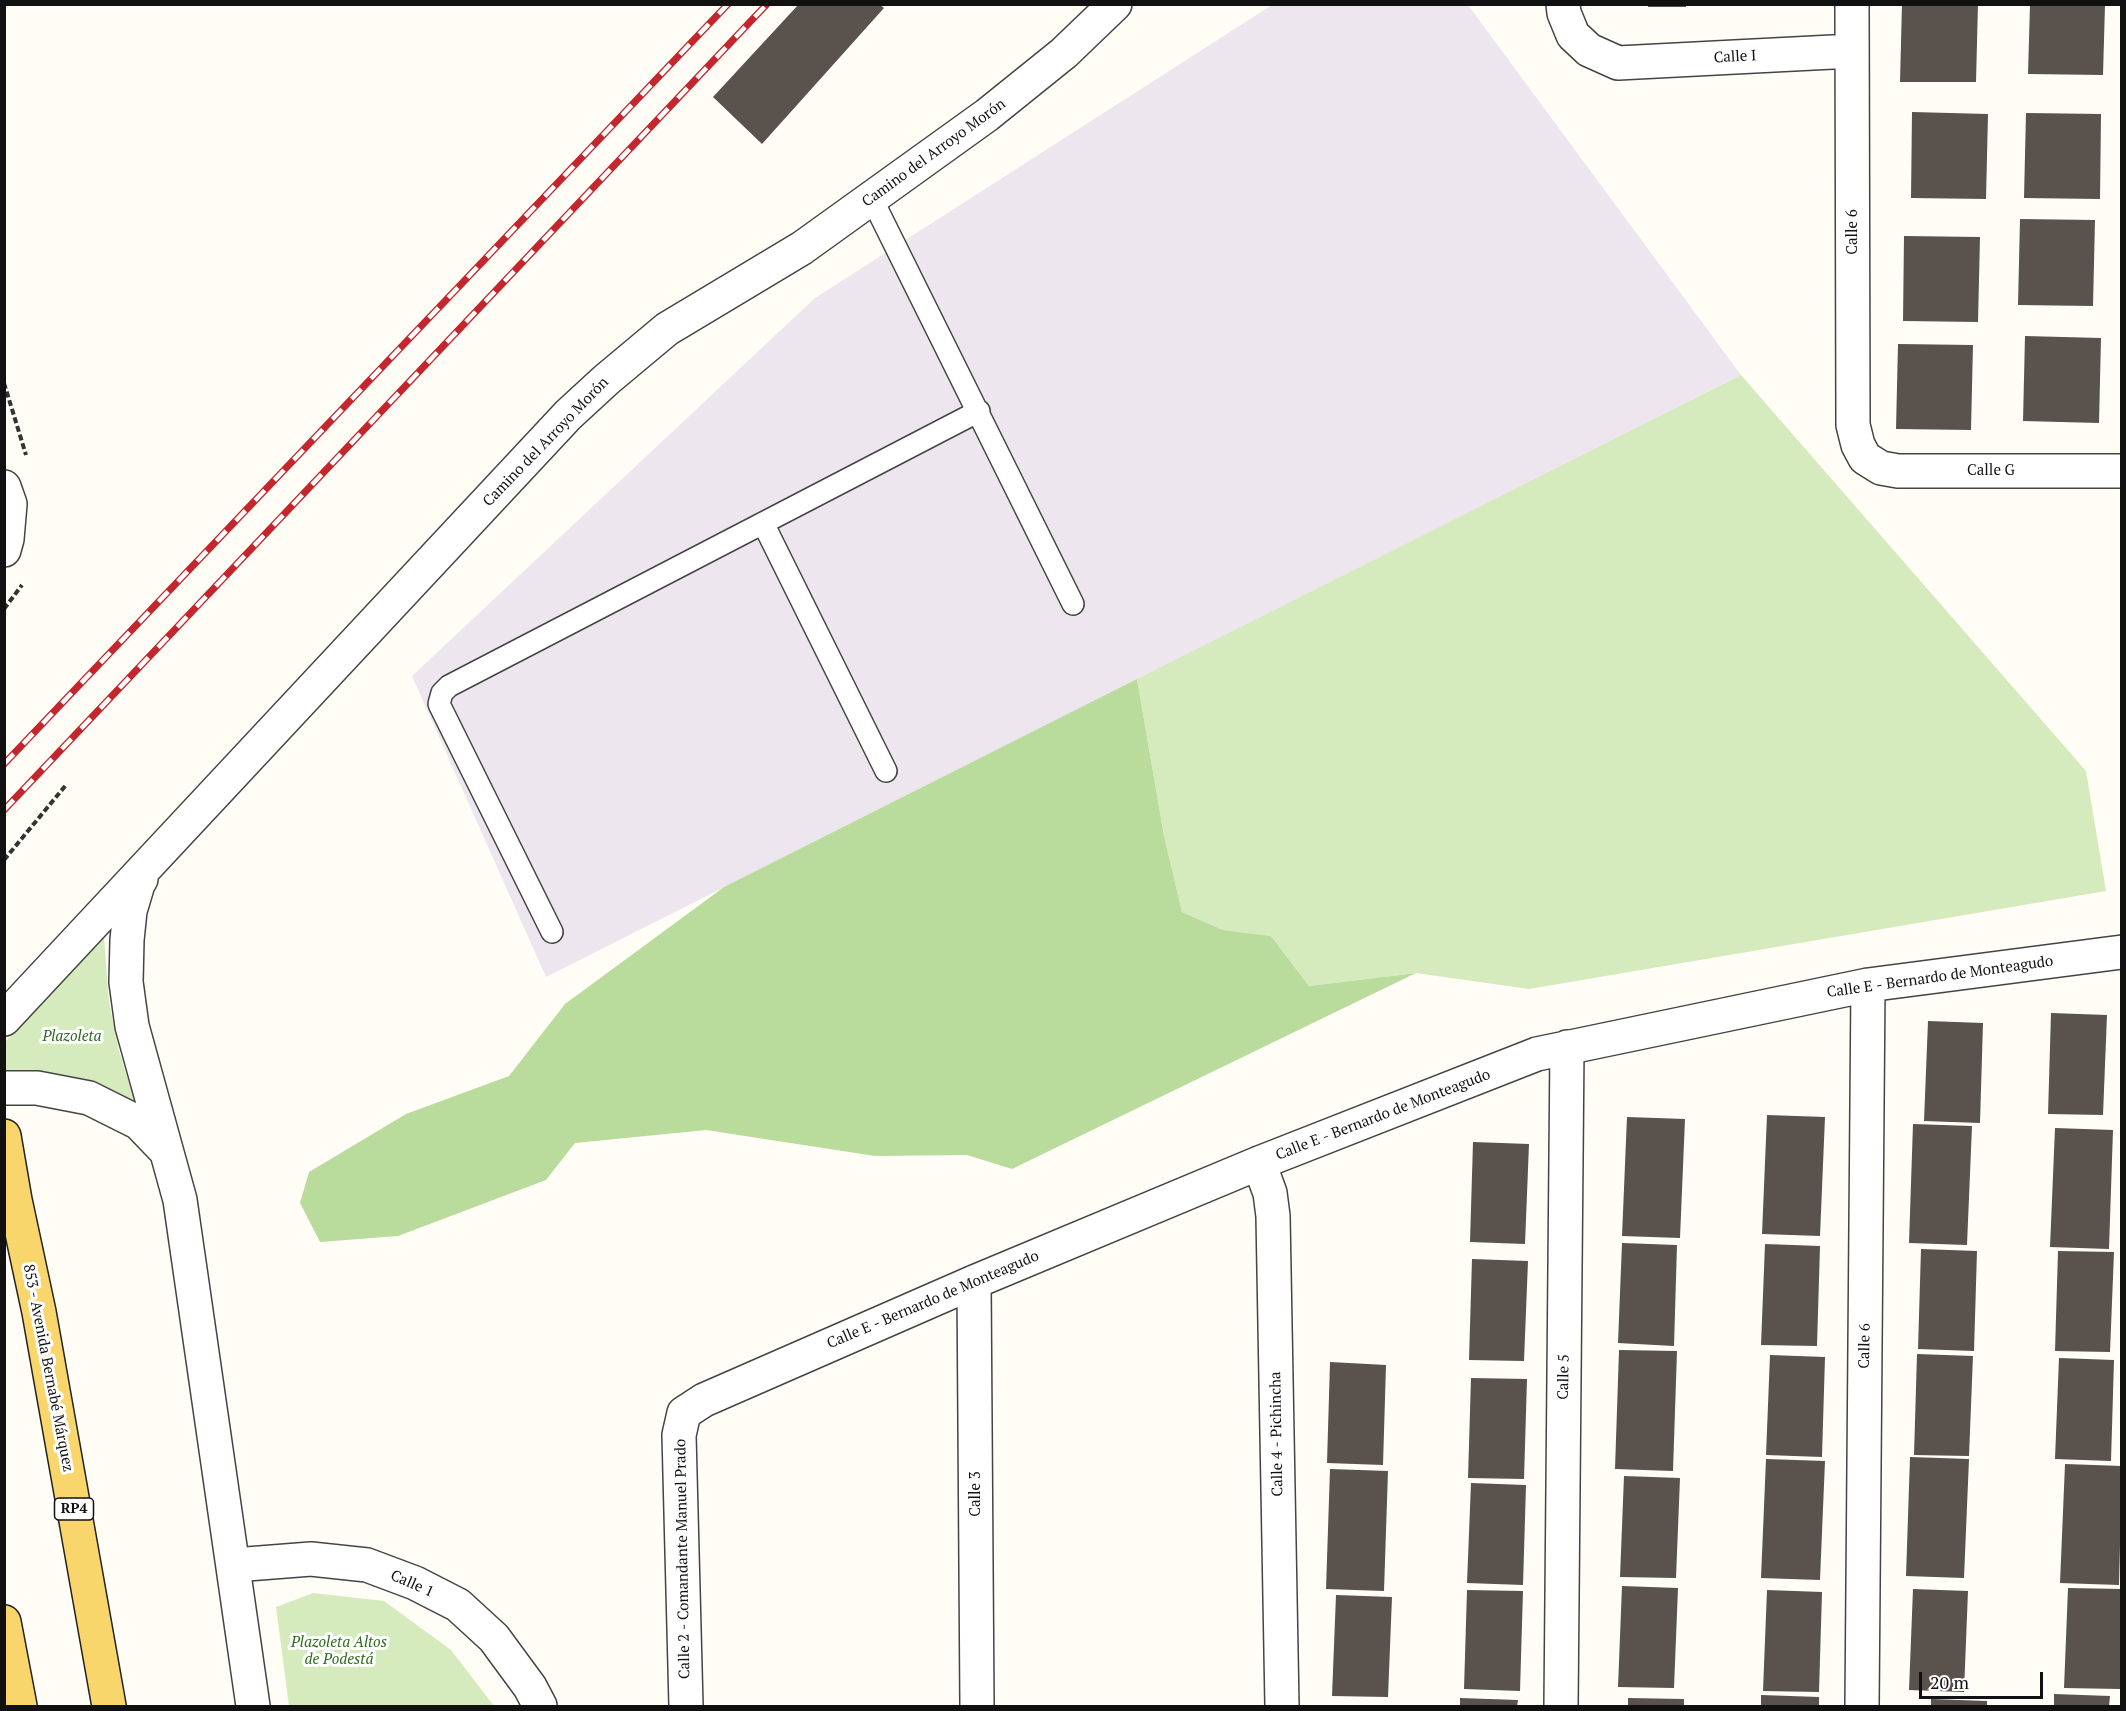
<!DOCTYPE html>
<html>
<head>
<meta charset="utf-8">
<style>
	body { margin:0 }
	#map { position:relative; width:2126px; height:1711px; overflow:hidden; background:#fffdf5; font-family:"PT Serif",serif }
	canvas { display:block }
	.frame { position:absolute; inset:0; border:6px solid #111; pointer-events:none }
	.scale { position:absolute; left:1919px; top:1672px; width:124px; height:27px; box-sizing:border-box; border:3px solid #111; border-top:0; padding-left:8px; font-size:18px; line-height:21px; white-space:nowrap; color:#111; -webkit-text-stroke:4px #fff; paint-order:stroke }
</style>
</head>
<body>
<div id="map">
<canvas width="2126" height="1711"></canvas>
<div class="frame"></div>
<div class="scale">20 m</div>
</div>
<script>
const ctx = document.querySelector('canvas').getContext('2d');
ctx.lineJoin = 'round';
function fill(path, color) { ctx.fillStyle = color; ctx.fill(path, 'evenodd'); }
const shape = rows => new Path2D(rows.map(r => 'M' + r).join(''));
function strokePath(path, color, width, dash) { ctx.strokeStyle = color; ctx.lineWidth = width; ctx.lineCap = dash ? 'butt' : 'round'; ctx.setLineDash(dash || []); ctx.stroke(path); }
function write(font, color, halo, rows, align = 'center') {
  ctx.font = font + ' "PT Serif",serif'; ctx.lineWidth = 6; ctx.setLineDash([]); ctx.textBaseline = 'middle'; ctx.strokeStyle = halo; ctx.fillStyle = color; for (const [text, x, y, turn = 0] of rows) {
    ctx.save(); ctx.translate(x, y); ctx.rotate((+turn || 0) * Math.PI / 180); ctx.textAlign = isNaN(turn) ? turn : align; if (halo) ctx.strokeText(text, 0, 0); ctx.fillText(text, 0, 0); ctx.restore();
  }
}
fill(shape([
	[1272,5,1468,5,1741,375,546,977,412,676,815,298]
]), '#eee6ef');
fill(shape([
	[1741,375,2086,771,2106,891,1529,989,1416,973,1309,986,1271,936,1223,930,1182,912,1164,836,1137,679],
	[104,938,109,1002,119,1051,130,1086,140,1104,121,1096,5,1074,4,1043],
	[313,1593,384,1601,451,1650,494,1706,289,1706,276,1607]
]), '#d5ebbd');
fill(shape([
	[1137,679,1164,836,1182,912,1223,930,1271,936,1309,986,1416,973,1012,1169,967,1155,875,1156,706,1130,575,1143,546,1180,398,1236,320,1242,300,1203,309,1172,406,1114,509,1076,565,1004,724,887]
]), '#b9dc9c');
fill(shape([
	[799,4,879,4,884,8,762,144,713,97],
	[1648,4,1686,4,1686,7,1648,7],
	[1902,4,1978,4,1976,82,1900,82],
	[2030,5,2105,5,2103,75,2028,74],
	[1912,112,1988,114,1986,199,1911,198],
	[2026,113,2101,114,2100,199,2024,198],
	[2020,219,2095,220,2093,306,2018,305],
	[1904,236,1980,237,1978,322,1903,321],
	[2025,336,2101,338,2099,423,2023,421],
	[1898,344,1973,345,1971,430,1896,429],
	[2051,1013,2107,1015,2103,1115,2048,1114],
	[1928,1021,1983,1023,1980,1123,1924,1121],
	[1767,1115,1825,1117,1820,1236,1762,1234],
	[1627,1117,1685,1119,1680,1238,1622,1236],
	[1913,1124,1972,1126,1967,1245,1909,1243],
	[2055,1128,2113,1130,2109,1249,2050,1247],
	[1473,1142,1529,1144,1525,1244,1470,1242],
	[1622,1243,1677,1245,1674,1346,1618,1343],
	[1765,1244,1820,1246,1817,1346,1761,1345],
	[1921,1249,1977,1251,1974,1351,1918,1349],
	[2058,1251,2114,1252,2110,1352,2055,1351],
	[1472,1259,1528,1261,1524,1361,1469,1360],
	[1619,1350,1677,1351,1673,1471,1615,1469],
	[1917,1354,1973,1356,1969,1456,1914,1455],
	[1770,1355,1825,1357,1822,1457,1766,1455],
	[2059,1358,2114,1360,2111,1461,2055,1459],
	[1330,1362,1386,1365,1383,1465,1327,1463],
	[1471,1378,1527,1379,1524,1479,1468,1478],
	[1910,1457,1969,1459,1964,1578,1906,1576],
	[1766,1459,1825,1461,1820,1580,1761,1578],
	[2065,1464,2122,1466,2119,1585,2060,1583],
	[1330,1469,1388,1471,1384,1591,1326,1589],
	[1624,1476,1680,1478,1676,1578,1620,1577],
	[1471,1483,1526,1485,1523,1585,1467,1583],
	[1622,1586,1678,1588,1674,1688,1618,1687],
	[2068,1588,2122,1589,2120,1689,2064,1688],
	[1913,1589,1968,1591,1964,1692,1909,1690],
	[1467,1590,1523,1591,1520,1691,1464,1689],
	[1767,1590,1822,1592,1819,1692,1763,1691],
	[1336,1595,1392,1597,1388,1697,1332,1696],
	[2054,1694,2110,1696,2109,1706,2054,1706],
	[1761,1695,1819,1697,1819,1706,1761,1706],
	[1460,1698,1518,1700,1517,1706,1460,1706],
	[1628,1698,1684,1699,1684,1706,1628,1706],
	[1931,1699,1987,1701,1987,1706,1931,1706]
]), '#5a524d');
const service = shape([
	[872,199,1073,604],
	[763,523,886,771],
	[552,932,439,704,442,693,449,686,979,411]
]);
const minor = shape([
	[1563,4,1564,13,1573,35,1589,50,1618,63,1852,51],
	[1852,4,1853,425,1858,445,1865,458,1881,468,1898,471,2122,471],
	[1259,1163,1270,1193,1273,1216,1282,1706],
	[974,1282,977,1706],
	[234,1565,311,1559,367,1565,415,1583,458,1605,494,1638,530,1687,540,1706],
	[686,1706,679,1435,684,1413,704,1400,974,1282,1259,1163,1537,1054,1868,985,2122,952],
	[1561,1706,1567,1047],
	[1862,1706,1868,985]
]);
const tertiary = shape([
	[4,487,10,504,7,539,4,550],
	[141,879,138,884,130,911,127,940,126,982,132,1026,180,1200,253,1706],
	[4,1019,568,415,606,380,667,329,802,248,987,115,1064,53,1115,4],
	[4,1088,37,1088,89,1098,139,1123,164,1149]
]);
const primary = shape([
	[4,1136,15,1200,39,1312,109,1706],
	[4,1622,20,1706]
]);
strokePath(service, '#444', 24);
strokePath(minor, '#444', 36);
strokePath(tertiary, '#444', 36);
strokePath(primary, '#222', 36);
strokePath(shape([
	[4,383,26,455],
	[4,609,22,585],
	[4,860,66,785]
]), '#333', 4, [6, 3]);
strokePath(service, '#fff', 21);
strokePath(minor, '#fff', 33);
strokePath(tertiary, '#fff', 33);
strokePath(primary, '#f9d66b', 33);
const rail = shape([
	[4,764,728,4],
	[4,810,767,4]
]);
strokePath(rail, '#c4262e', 7);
strokePath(rail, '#fff', 4.5, [14]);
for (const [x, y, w] of [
	[74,1509,39]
]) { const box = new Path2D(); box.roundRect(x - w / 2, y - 11, w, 22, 4.5); ctx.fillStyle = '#fff'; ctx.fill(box); strokePath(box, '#111', 1.5); }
write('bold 14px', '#111', null, [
	["RP4",74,1509]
]);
write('15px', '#111', '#fff', [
	["Calle I",1735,57,-3],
	["Camino del Arroyo Morón",934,153,-36],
	["Calle 6",1853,232,-90],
	["Camino del Arroyo Morón",546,442,-46],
	["Calle G",1991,471],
	["Calle E - Bernardo de Monteagudo",1940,977,-8],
	["Calle E - Bernardo de Monteagudo",1383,1115,-21],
	["Calle E - Bernardo de Monteagudo",933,1300,-23],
	["Calle 6",1865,1346,-89],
	["853 - Avenida Bernabé Márquez",48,1368,79],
	["Calle 5",1564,1377,-89],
	["Calle 4 - Pichincha",1277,1434,-91],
	["Calle 3",976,1494,-90],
	["Calle 2 - Comandante Manuel Prado",683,1559,-91],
	["Calle 1",412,1584,24]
]);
write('italic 15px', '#2f6b1f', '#fff', [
	["Plazoleta",72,1037],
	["Plazoleta Altos",339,1643],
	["de Podestá",339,1660]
]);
</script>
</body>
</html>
